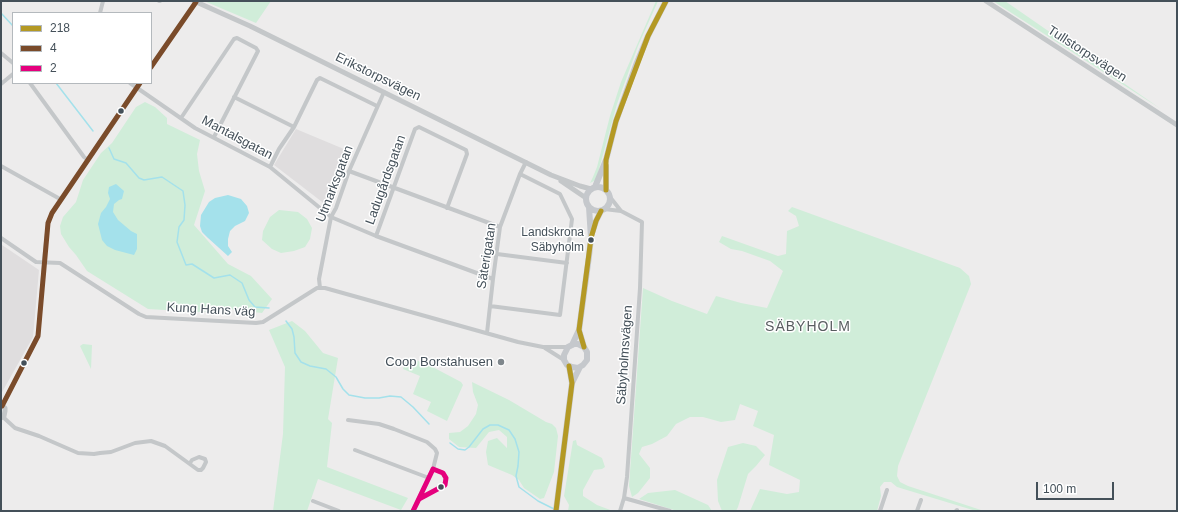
<!DOCTYPE html>
<html>
<head>
<meta charset="utf-8">
<style>
	body { margin:0 }
	#map { position:relative; width:1178px; height:512px; overflow:hidden; background:#edecec; font-family:Arial,sans-serif }
	canvas { display:block }
	.frame { position:absolute; inset:0; border:2px solid #445059; pointer-events:none }
	.legend { position:absolute; left:12px; top:12px; width:140px; height:72px; box-sizing:border-box; background:#fff; border:1px solid #b4b9bd; margin:0; padding:5px 7px; list-style:none; font-size:12px; color:#445059 }
	.legend li { display:flex; align-items:center; gap:8px; height:20px }
	.legend b { width:20px; border:1px solid #b4b9bd }
	.scale { position:absolute; left:1036px; top:482px; width:78px; height:18px; box-sizing:border-box; border:2px solid #445059; border-top:0; padding-left:5px; font-size:12px; line-height:14px; white-space:nowrap; color:#445059; -webkit-text-stroke:3px #fff; paint-order:stroke }
</style>
</head>
<body>
<div id="map">
<canvas width="1178" height="512"></canvas>
<div class="frame"></div>
<ul class="legend">
<li><b style="height:5px;background:#b49924"></b>218</li>
<li><b style="height:5px;background:#7a4b2a"></b>4</li>
<li><b style="height:5px;background:#e5007d"></b>2</li>
</ul>
<div class="scale">100 m</div>
</div>
<script>
const ctx = document.querySelector('canvas').getContext('2d');
ctx.lineJoin = 'round';
function fill(path, color) { ctx.fillStyle = color; ctx.fill(path, 'evenodd'); }
const shape = rows => new Path2D(rows.map(r => 'M' + r).join(''));
function strokePath(path, color, width, dash) { ctx.strokeStyle = color; ctx.lineWidth = width; ctx.lineCap = dash ? 'butt' : 'round'; ctx.setLineDash(dash || []); ctx.stroke(path); }
function write(font, color, halo, rows, align = 'center') {
  ctx.font = font + ' Arial,sans-serif'; ctx.lineWidth = 3; ctx.setLineDash([]); ctx.textBaseline = 'middle'; ctx.strokeStyle = halo; ctx.fillStyle = color; for (const [text, x, y, turn = 0] of rows) {
    ctx.save(); ctx.translate(x, y); ctx.rotate((+turn || 0) * Math.PI / 180); ctx.textAlign = isNaN(turn) ? turn : align; if (halo) ctx.strokeText(text, 0, 0); ctx.fillText(text, 0, 0); ctx.restore();
  }
}
fill(shape([
	[296,129,351,152,330,208,274,165],
	[2,245,39,270,33,337,1,394,1,246]
]), '#dfddde');
fill(shape([
	[204,1,271,1,256,23],
	[656,1,658,1,638,46,617,104,596,180,590,183,593,177,597,167,610,116,621,82],
	[993,1,1005,1,1161,109],
	[145,102,155,107,167,118,167,124,200,140,197,154,199,171,205,191,194,225,228,264,251,276,272,299,262,313,213,307,211,311,199,312,148,309,87,271,76,255,69,247,61,234,60,226,63,217,76,202,83,180,101,153,112,143,136,107],
	[792,207,960,268,969,276,971,284,898,466,897,476,900,482,908,486,984,511,976,511,897,487,891,482,884,482,880,487,881,496,877,511,750,511,760,489,787,494,799,492,800,480,769,465,774,435,753,426,758,411,740,404,735,420,721,422,703,417,690,417,676,424,667,436,652,444,642,447,639,454,650,468,650,478,638,493,632,497,629,486,643,288,672,301,707,314,716,296,741,303,767,308,783,271,770,261,742,251,731,249,719,242,722,236,778,256,786,254,787,231,799,226,796,216,788,211],
	[279,210,298,212,307,219,312,228,310,239,305,247,294,251,281,253,272,249,262,240,263,231,270,217],
	[292,321,305,331,323,353,338,358,328,419,332,423,327,467,408,498,401,510,318,479,307,511,273,511,283,434,285,367,269,330],
	[83,344,92,345,91,369,80,346],
	[407,358,425,363,461,382,463,385,447,421,427,411,431,402,413,394,420,376,403,369],
	[472,382,509,400,546,422,552,424,556,428,558,436,554,472,544,498,540,499,524,488,519,480,512,475,488,465,486,452,488,441,497,438,507,448,507,437,499,430,489,432,476,448,459,447,449,439,449,433,460,432,468,426,476,414,478,405,473,392],
	[576,440,577,445,602,458,605,467,602,469,594,470,583,490,583,496,597,505,613,511,568,511,569,505,564,496,573,441],
	[743,443,756,446,765,455,756,466,748,474,738,507,736,511,722,511,718,501,717,480,728,447],
	[675,490,708,505,712,511,677,511,639,499,648,493]
]), '#d0edd9');
fill(shape([
	[116,184,124,191,122,199,119,200,114,204,113,212,118,220,131,231,137,234,137,249,134,255,115,250,107,246,102,240,98,224,101,213,106,207,110,199,108,193,109,187],
	[228,195,241,199,247,206,249,213,245,221,235,226,230,231,228,239,228,246,232,252,228,256,208,238,202,232,200,226,201,215,209,202,215,198]
]), '#a4e1eb');
strokePath(shape([
	[1,13,13,26],
	[56,83,93,131],
	[109,148,114,159,126,163,139,178,144,180,162,177,183,191,185,205,184,220,179,227,177,242,186,265,192,264,214,278,230,275,242,283,249,300,255,307,269,308],
	[286,321,292,329,294,337,295,353,301,362,310,366,326,369,336,377,343,389,349,395,365,398,379,398,390,396,401,397,413,407,429,424],
	[450,443,458,449,465,450,469,447,483,429,490,425,498,425,509,430,515,439,519,452,518,466,516,476,519,487,538,501,554,509]
]), '#a4e1eb', 1.5);
strokePath(shape([
	[159,1,160,1],
	[100,13,103,1],
	[1,53,13,63],
	[151,67,196,2],
	[30,83,84,157,88,160],
	[130,83,195,128,270,167,331,217,376,236,493,279],
	[1,84,13,74],
	[234,97,294,127],
	[181,118,234,39,237,38,256,48,258,51,214,137],
	[1,166,60,199],
	[270,167,279,149,294,127,317,80,320,78,377,106],
	[349,171,500,227],
	[610,197,621,211,642,222,640,288,627,477,624,498,620,511],
	[604,209,621,211],
	[376,236,415,129,419,127,466,150,467,154,447,208],
	[1,238,36,262,60,263,139,314,146,317,256,323,263,322,317,288,325,288,518,342,543,347,568,347],
	[497,254,567,263],
	[320,288,319,279,331,217,336,208,349,171,384,92],
	[490,306,560,315,572,219,560,194,520,174],
	[487,333,493,279,500,227,520,174,526,162],
	[545,348,564,360],
	[2,406,38,336,45,251,48,223,52,213,140,83],
	[3,417,15,428,39,436,78,453,94,454,100,453,111,452,135,443,151,441,165,446,198,470,201,470,203,468,206,462,205,459,199,457,192,460,190,463],
	[348,420,379,424,394,429,427,442,435,449,437,453,433,469],
	[355,450,429,478],
	[624,498,670,511],
	[313,501,339,511],
	[413,511,433,469,443,473,446,480,443,486,419,499],
	[880,511,887,490],
	[917,511,921,500],
	[956,511,957,510]
]), '#c4c7c9', 4);
strokePath(shape([
	[194,1,250,26,551,175,580,186,591,189],
	[986,1,1177,125],
	[561,181,586,198],
	[1,405,5,408,5,411,4,416,1,418]
]), '#c4c7c9', 5);
strokePath(shape([
	[606,166,606,190],
	'586 199a12 12 0 1 1 24 0a12 12 0 1 1-24 0Z',
	[595,187,606,160,616,121,636,65,648,36,666,1],
	[591,236,596,221,601,211],
	[579,330,584,347,587,352,587,360,583,365,578,368,572,367,567,365,564,360,564,355,568,347,574,344,578,344,584,347],
	[572,345,579,330,589,256,591,238,589,207],
	[569,366,572,383],
	[556,511,572,383,580,367]
]), '#c5c8cc', 6);
strokePath(shape([
	[606,190,606,160,616,121,648,36,666,1],
	[584,347,579,330,591,238,596,221,601,211],
	[556,511,572,383,569,366]
]), '#b49924', 5);
strokePath(shape([
	[151,67,196,2],
	[2,406,38,336,48,223,52,213,140,83]
]), '#7a4b2a', 5);
strokePath(shape([
	[433,469,443,473,446,478,445,485,419,499,413,511,433,469]
]), '#e5007d', 5);
for (const [x, y, r, color] of [
	[121,111,3.5,"#445059"],
	[591,240,3.5,"#445059"],
	[501,362,4,"#7f878c"],
	[24,363,3.5,"#445059"],
	[441,487,3.5,"#445059"]
]) { const dot = new Path2D(); dot.arc(x, y, r, 0, 2 * Math.PI); ctx.fillStyle = color; ctx.fill(dot); strokePath(dot, '#fff', 1.5); }
write('12px', '#445059', '#fff', [
	["Landskrona",584,233],
	["Säbyholm",584,248]
], 'right');
write('13px', '#445059', '#fff', [
	["Tullstorpsvägen",1087,54,33],
	["Erikstorpsvägen",378,77,26],
	["Mantalsgatan",237,138,28],
	["Ladugårdsgatan",386,180,-70],
	["Utmarksgatan",335,184,-69],
	["Säterigatan",487,256,-81],
	["Kung Hans väg",211,310,3],
	["Säbyholmsvägen",625,355,-86]
]);
write('13px', '#445059', '#fff', [
	["Coop Borstahusen",493,362]
], 'right');
ctx.letterSpacing = '1px';
write('14px', '#585d60', '#fff', [
	["SÄBYHOLM",808,327]
]);
ctx.letterSpacing = '0px';
</script>
</body>
</html>
